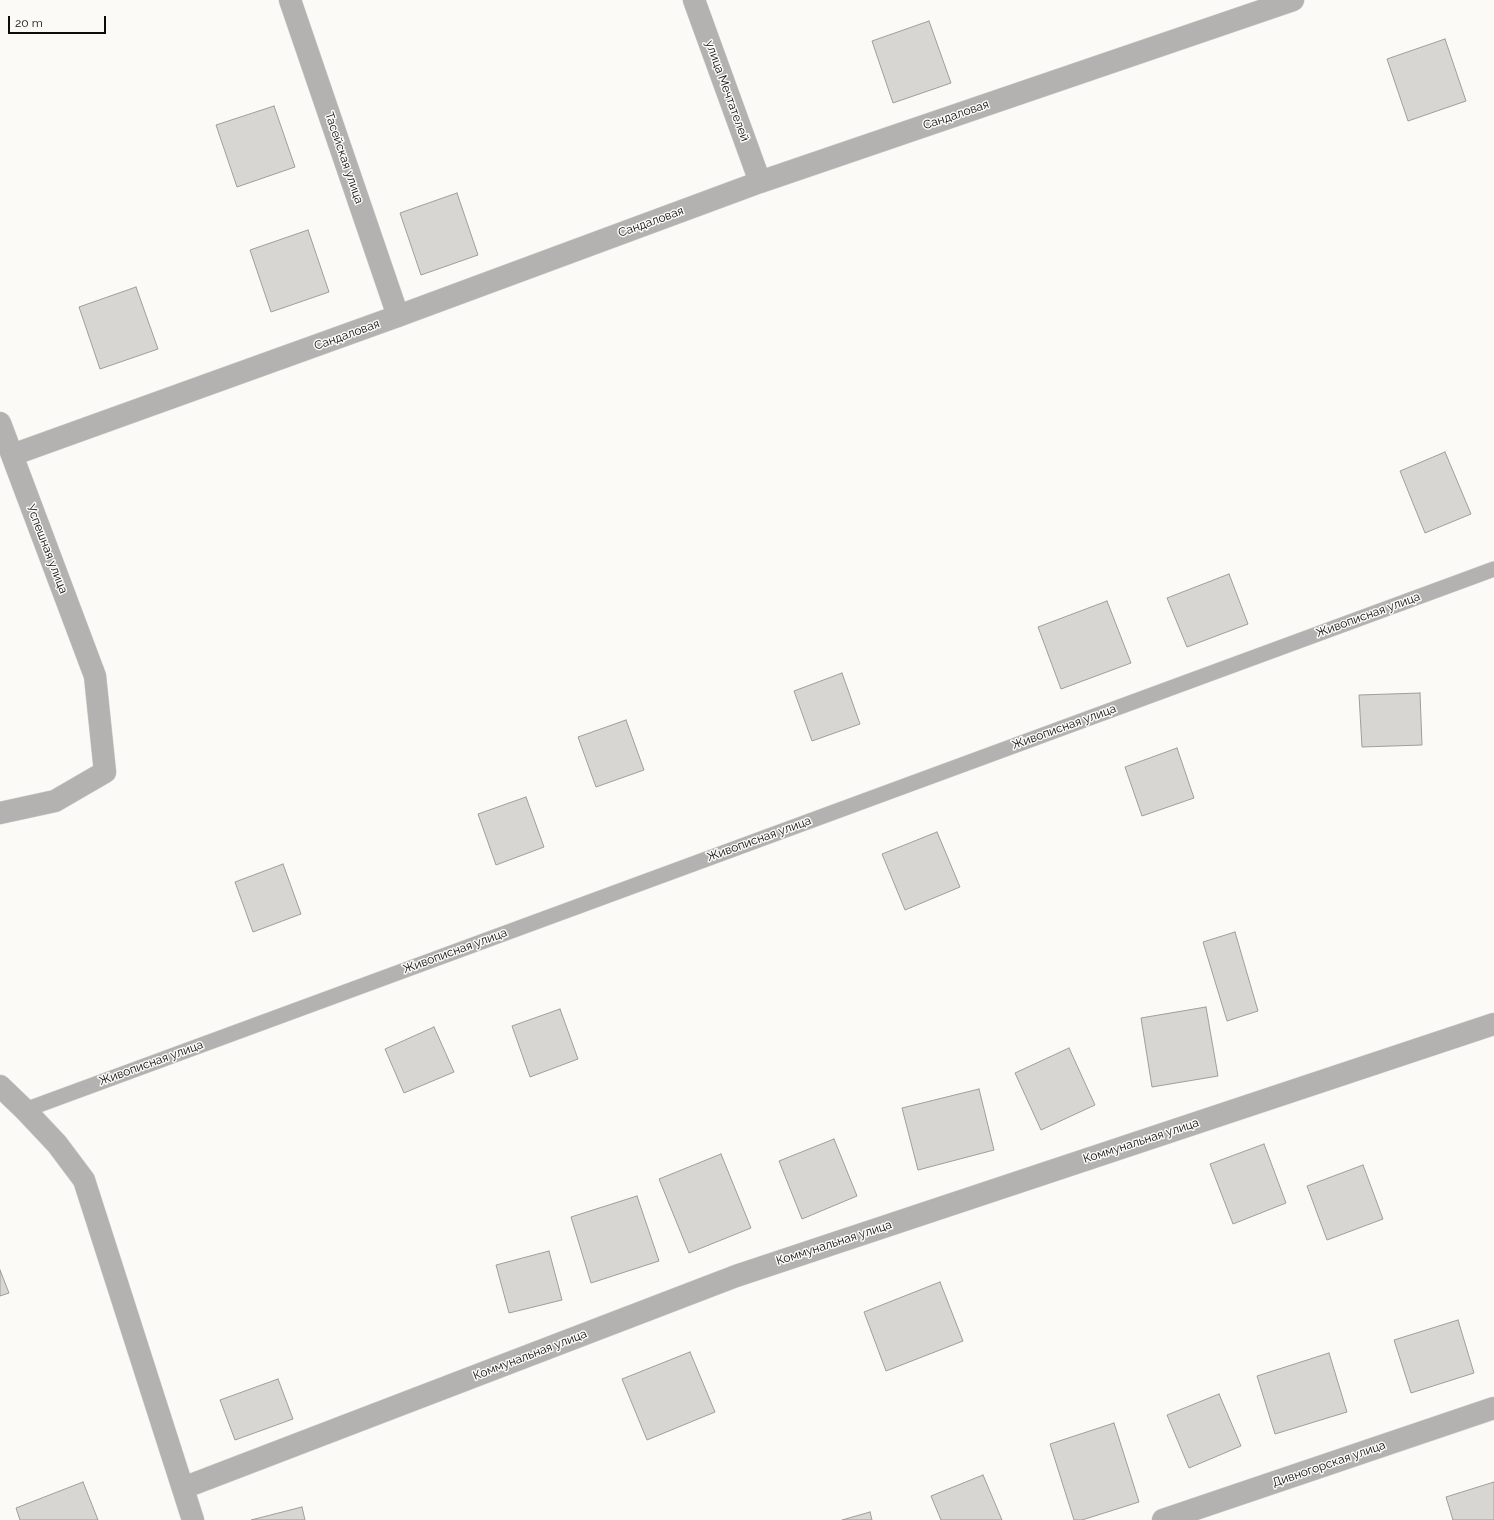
<!DOCTYPE html>
<html>
<head>
<meta charset="utf-8">
<style>
	body { margin:0 }
	#map { position:relative; width:1494px; height:1520px; overflow:hidden; background:#fbfaf6; font-family:Raleway,sans-serif }
	canvas { display:block }
	.scale { position:absolute; left:8px; top:16px; width:98px; height:18px; box-sizing:border-box; border:2px solid #0c0c0a; border-top:0; padding-left:5px; font-size:12px; line-height:14px; white-space:nowrap; color:#0c0c0a; -webkit-text-stroke:3px #fbfaf6; paint-order:stroke }
</style>
</head>
<body>
<div id="map">
<canvas width="1494" height="1520"></canvas>
<div class="scale">20 m</div>
</div>
<script>
const ctx = document.querySelector('canvas').getContext('2d');
ctx.lineJoin = 'round';
function fill(path, color) { ctx.fillStyle = color; ctx.fill(path, 'evenodd'); }
const shape = rows => new Path2D(rows.map(r => 'M' + r).join(''));
function strokePath(path, color, width, dash) { ctx.strokeStyle = color; ctx.lineWidth = width; ctx.lineCap = dash ? 'butt' : 'round'; ctx.setLineDash(dash || []); ctx.stroke(path); }
function write(font, color, halo, rows, align = 'center') {
  ctx.font = font + ' Raleway,sans-serif'; ctx.lineWidth = 3; ctx.setLineDash([]); ctx.textBaseline = 'middle'; ctx.strokeStyle = halo; ctx.fillStyle = color; for (const [text, x, y, turn = 0] of rows) {
    ctx.save(); ctx.translate(x, y); ctx.rotate((+turn || 0) * Math.PI / 180); ctx.textAlign = isNaN(turn) ? turn : align; if (halo) ctx.strokeText(text, 0, 0); ctx.fillText(text, 0, 0); ctx.restore();
  }
}
const building = shape([
	[929,21,951,83,893,103,872,41,929,21],
	[1445,39,1466,101,1408,121,1387,59,1445,39],
	[274,106,295,167,237,187,216,125,274,106],
	[457,193,478,255,421,275,400,213,457,193],
	[308,230,329,292,271,312,250,250,308,230],
	[136,287,158,349,100,369,79,307,136,287],
	[1445,452,1471,514,1425,533,1400,471,1445,452],
	[1229,574,1248,624,1187,647,1167,598,1229,574],
	[1107,601,1131,663,1061,689,1038,627,1107,601],
	[842,673,860,724,812,741,794,691,842,673],
	[1420,693,1422,745,1362,747,1359,695,1420,693],
	[626,720,644,770,596,787,578,737,626,720],
	[1177,748,1194,798,1142,816,1125,767,1177,748],
	[526,797,544,847,496,865,478,814,526,797],
	[937,832,960,887,905,910,882,854,937,832],
	[283,864,301,914,253,932,235,882,283,864],
	[1235,932,1258,1011,1227,1021,1203,942,1235,932],
	[1206,1007,1218,1076,1152,1087,1141,1018,1206,1007],
	[560,1009,578,1059,530,1077,512,1026,560,1009],
	[434,1027,454,1072,404,1093,385,1049,434,1027],
	[1069,1048,1095,1105,1041,1130,1015,1073,1069,1048],
	[979,1089,994,1150,918,1170,902,1108,979,1089],
	[834,1139,857,1196,802,1219,779,1161,834,1139],
	[1264,1144,1286,1203,1233,1224,1210,1164,1264,1144],
	[721,1154,751,1228,689,1253,659,1179,721,1154],
	[1363,1165,1383,1219,1327,1240,1307,1186,1363,1165],
	[637,1196,659,1261,591,1283,571,1217,637,1196],
	[549,1251,562,1300,509,1313,496,1265,549,1251],
	[0,1270,9,1293,0,1296,0,1270],
	[940,1282,963,1341,886,1371,864,1312,940,1282],
	[1458,1320,1474,1373,1411,1393,1394,1340,1458,1320],
	[690,1352,715,1412,647,1440,622,1379,690,1352],
	[1329,1353,1347,1412,1275,1434,1257,1376,1329,1353],
	[278,1379,293,1419,235,1440,220,1400,278,1379],
	[1219,1394,1241,1446,1189,1468,1167,1415,1219,1394],
	[1114,1423,1139,1502,1082,1520,1074,1520,1050,1444,1114,1423],
	[983,1475,1002,1520,941,1520,931,1496,983,1475],
	[83,1482,98,1520,20,1520,16,1508,83,1482],
	[1494,1482,1494,1520,1453,1520,1446,1497,1494,1482],
	[302,1507,305,1520,251,1520,302,1507],
	[870,1512,872,1520,842,1520,870,1512]
]);
fill(building, '#d7d6d3');
strokePath(building, '#9f9e9a', 1);
const service = shape([
	[25,1110,1494,569]
]);
const minor = shape([
	[290,0,398,316],
	[694,0,760,182],
	[0,423,95,676,105,772,55,801,0,813],
	[12,455,398,316,760,182,1293,0],
	[0,1086,25,1110,57,1144,84,1180,193,1520],
	[183,1488,736,1276,1494,1024],
	[1163,1520,1494,1408]
]);
strokePath(service, '#d5d4d0', 16);
strokePath(minor, '#d5d4d0', 23);
strokePath(service, '#b3b2b1', 15);
strokePath(minor, '#b3b2b1', 22);
write('12px', '#0c0c0a', '#fbfaf6', [
	["улица Мечтателей",727,91,70],
	["Сандаловая",956,115,-19],
	["Тасейская улица",344,158,71],
	["Сандаловая",651,222,-20],
	["Сандаловая",347,335,-20],
	["Успешная улица",47,549,69],
	["Живописная улица",1368,615,-20],
	["Живописная улица",1064,727,-20],
	["Живописная улица",759,839,-20],
	["Живописная улица",455,951,-20],
	["Живописная улица",151,1063,-20],
	["Коммунальная улица",1141,1141,-18],
	["Коммунальная улица",834,1243,-18],
	["Коммунальная улица",530,1355,-21],
	["Дивногорская улица",1329,1464,-19]
]);
</script>
</body>
</html>
